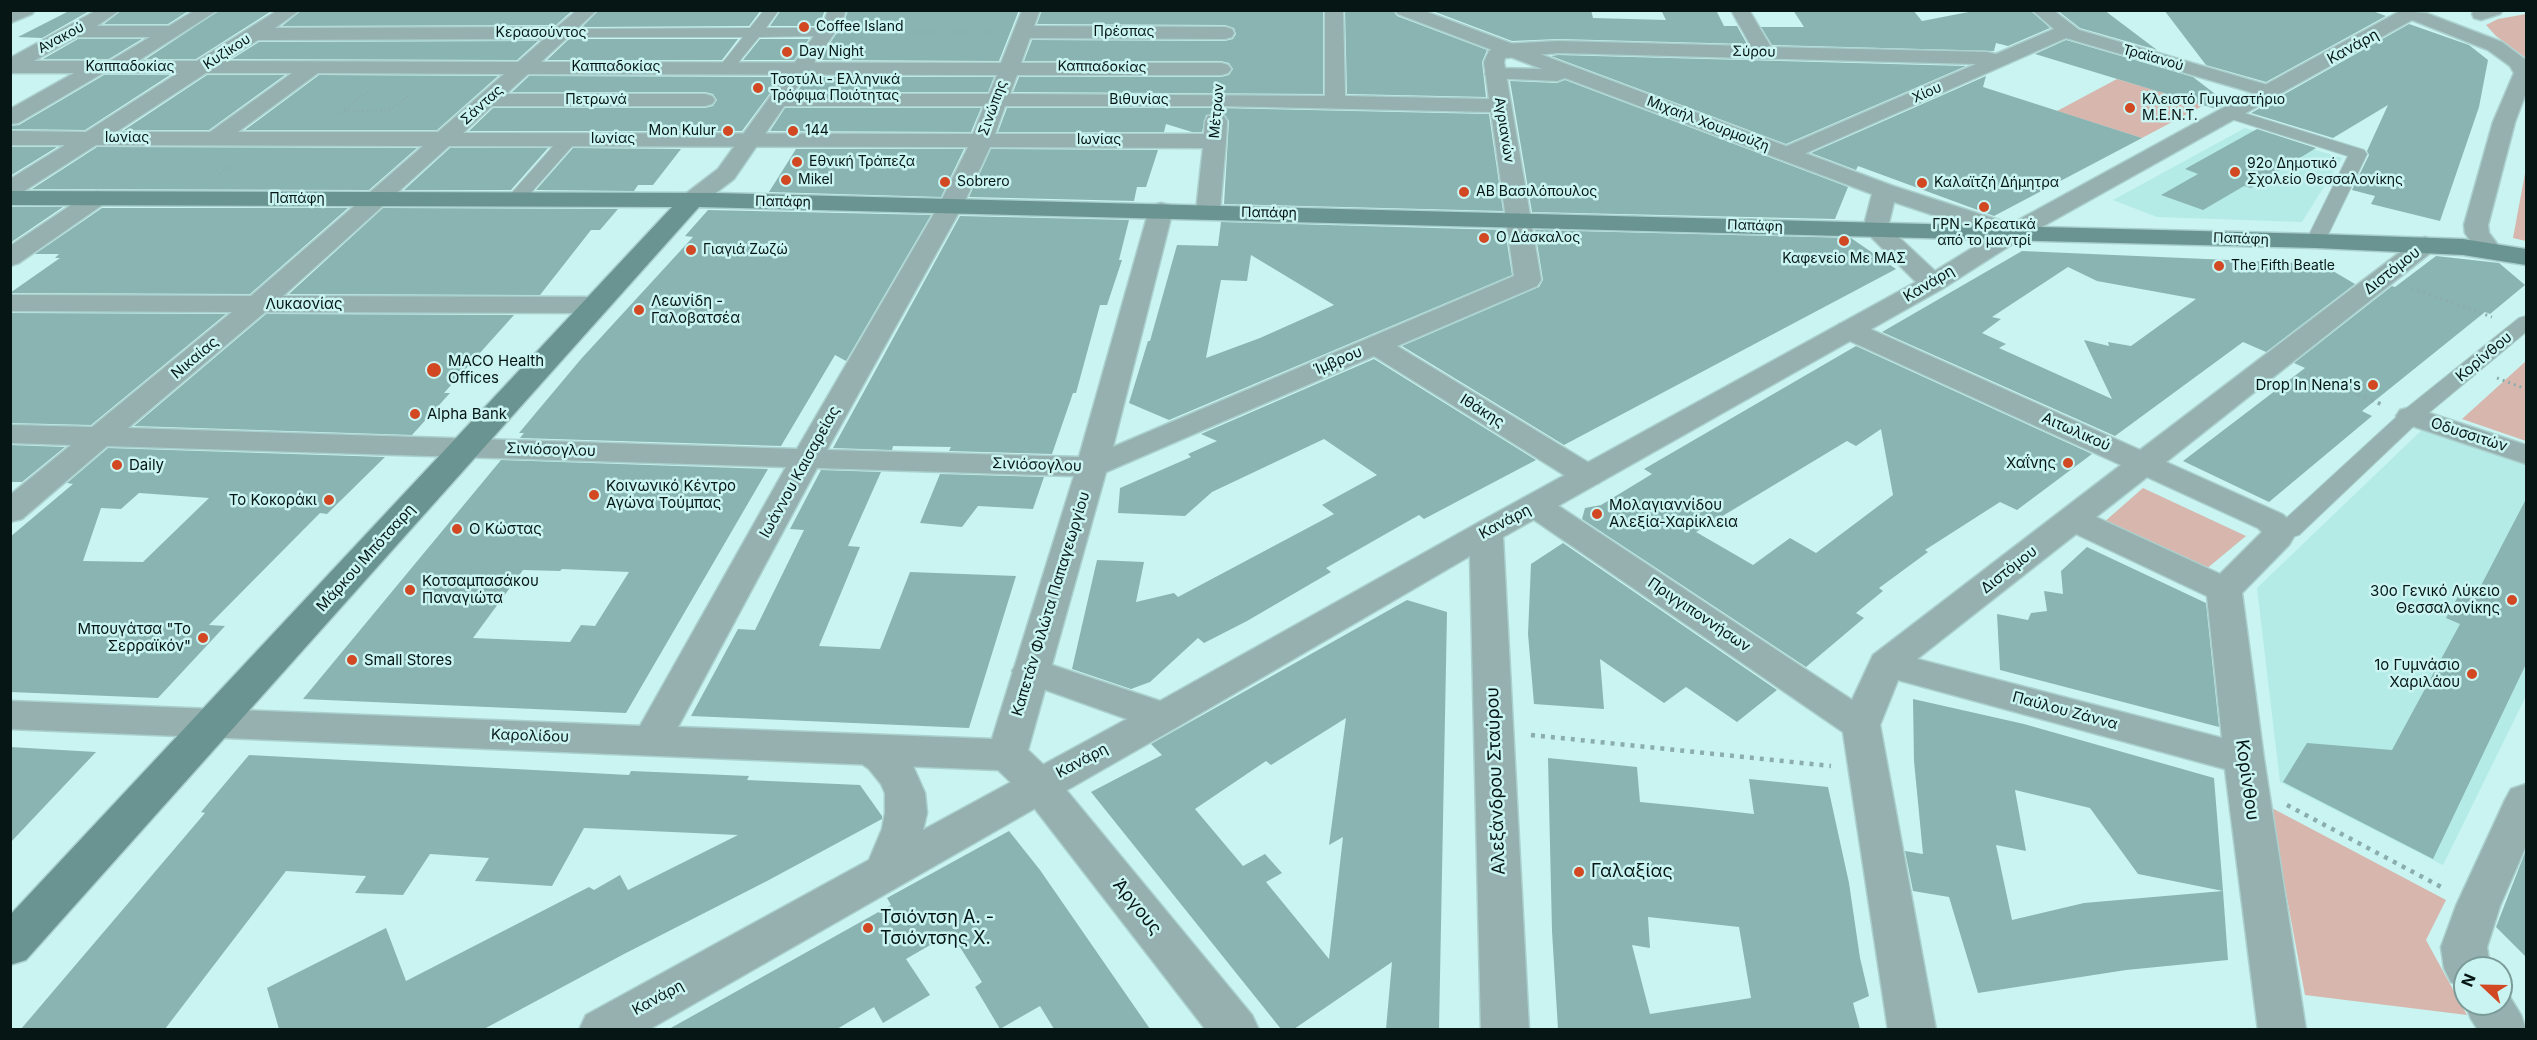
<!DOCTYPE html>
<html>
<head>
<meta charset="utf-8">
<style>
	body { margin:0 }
	#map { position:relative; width:2537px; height:1040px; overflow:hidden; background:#c9f4f1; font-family:Inter,sans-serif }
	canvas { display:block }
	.frame { position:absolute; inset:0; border:12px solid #061615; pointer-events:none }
	.north { position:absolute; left:2453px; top:956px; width:60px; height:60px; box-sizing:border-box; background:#c9f4f1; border:2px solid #7b9b99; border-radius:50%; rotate:292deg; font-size:16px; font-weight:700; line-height:24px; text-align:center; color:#061615 }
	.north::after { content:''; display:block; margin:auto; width:21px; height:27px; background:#d14823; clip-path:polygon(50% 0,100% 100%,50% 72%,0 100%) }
</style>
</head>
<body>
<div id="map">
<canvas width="2537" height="1040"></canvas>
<div class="frame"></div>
<div class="north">N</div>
</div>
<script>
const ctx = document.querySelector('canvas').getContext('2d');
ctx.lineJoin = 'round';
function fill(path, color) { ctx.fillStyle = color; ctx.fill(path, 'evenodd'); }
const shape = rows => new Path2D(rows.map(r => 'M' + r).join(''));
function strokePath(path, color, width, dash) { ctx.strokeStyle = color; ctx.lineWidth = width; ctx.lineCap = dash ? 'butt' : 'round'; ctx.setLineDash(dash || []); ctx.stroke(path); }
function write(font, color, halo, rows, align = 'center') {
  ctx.font = font + ' Inter,sans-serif'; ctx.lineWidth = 5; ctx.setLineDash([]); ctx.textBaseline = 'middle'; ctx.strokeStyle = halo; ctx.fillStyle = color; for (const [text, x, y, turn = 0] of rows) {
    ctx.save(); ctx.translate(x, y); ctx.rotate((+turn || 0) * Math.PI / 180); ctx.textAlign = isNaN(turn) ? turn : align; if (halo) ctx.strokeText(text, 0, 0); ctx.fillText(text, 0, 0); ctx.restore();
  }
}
fill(shape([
	[2245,128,2342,158,2302,222,2157,217,2113,200],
	[2425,427,2526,461,2526,696,2443,865,2280,782,2257,588]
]), '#b5ebe6');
fill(shape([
	[2526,14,2526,58,2496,36,2486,25,2498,19],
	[2117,79,2204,105,2142,138,2057,111],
	[2526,168,2526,241,2513,238],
	[2526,361,2526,441,2462,419],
	[2143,488,2246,536,2205,570,2103,523],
	[2270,807,2446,900,2426,940,2467,1015,2305,995]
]), '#d7b6ad');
fill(shape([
	[71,10,91,10,42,38,18,37],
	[122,10,190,10,168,24,104,24],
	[220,10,273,10,196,59,146,59],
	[302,10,573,10,556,25,282,26],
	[599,10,761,10,749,26,582,27],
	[781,10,825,10,819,26,770,26],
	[848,10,1019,10,999,61,818,60,844,23],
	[1042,10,1323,10,1323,94,1013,92,1019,77,1221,77,1229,75,1233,69,1229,63,1221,61,1024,61,1032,40,1225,41,1233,39,1236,34,1234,28,1225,25,1037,24],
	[1345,10,1393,10,1397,16,1487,50,1482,62,1486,97,1347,94],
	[1430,10,1591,10,1593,18,1666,20,1661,10,1716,10,1724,26,1737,26,1747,44,1558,39,1512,41],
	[1793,10,1913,10,1922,21,1979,10,2030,10,2050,28,2008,46,1996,43,1994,51,1772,45,1761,27,1804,27],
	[2057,10,2104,10,2157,50,2080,28],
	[2164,10,2370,10,2386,16,2266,82,2206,65],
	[2409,24,2469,45,2488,60,2479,107,2440,221,2371,204,2375,196,2352,190,2369,155,2367,151,2388,105,2333,138,2251,113],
	[78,39,142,39,109,59,43,59],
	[569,39,738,39,722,60,547,60],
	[760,39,809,39,794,60,743,60],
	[2066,40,2193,77,2227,103,2216,109,2035,54],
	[538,41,517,60,232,59,259,42],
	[1558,55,1966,66,1786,144,1551,56],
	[104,75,170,75,85,130,10,129,10,126,19,125],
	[207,75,285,75,209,130,124,130],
	[319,75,498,76,437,130,245,130],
	[529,76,782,77,742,131,469,131,493,108,705,108,713,106,717,100,713,94,705,92,512,92],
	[1986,76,1983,87,2142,138,1994,216,1858,166,1856,170,1811,153],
	[807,77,994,77,988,92,797,92],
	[1565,80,1848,187,1835,219,1532,212,1510,81,1557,83],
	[785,108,981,108,971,132,770,131],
	[1007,108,1218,108,1489,114,1503,211,1224,204,1229,121,1224,114,1206,115,1202,132,1192,132,1166,124,1164,132,998,132],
	[2257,129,2316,148,2251,188,2244,186,2203,210,2161,195,2198,174,2185,169],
	[10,147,57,147,10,176],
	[97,147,417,148,369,190,32,189],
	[450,148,548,148,511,190,404,190],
	[573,148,681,149,653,185,638,185,634,191,536,190],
	[796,149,964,149,941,197,769,192],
	[991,149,1158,150,1146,187,1137,187,1134,201,969,197],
	[10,207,63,207,10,243],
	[102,208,348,208,250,294,10,293,60,258,55,258,59,254,35,254],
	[383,208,618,209,600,230,591,230,540,295,289,294],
	[708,210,931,215,846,361,835,355,781,446,520,438,524,433,519,433,581,359,693,237,685,236],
	[960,216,1129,220,1119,260,1122,260,1107,305,1100,305,1076,393,1073,393,1052,454,949,451,951,447,893,446,892,450,833,448],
	[1221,222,1505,230,1512,275,1169,420,1129,403,1148,341,1150,341,1177,245,1218,246],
	[1251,255,1334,305,1260,338,1206,358,1221,280,1247,281],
	[1535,230,1851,238,1896,269,1564,445,1402,346,1539,287,1543,280],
	[2022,251,2321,264,2355,284,2266,352,2243,342,2115,436,1882,332],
	[2068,267,2097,281,2196,299,2131,346,2108,342,2109,346,2084,340,2112,399,1999,348,2006,344,1982,333,2001,319,1992,317],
	[2436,256,2499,263,2525,285,2490,314,2485,312,2362,411,2372,416,2269,502,2183,461,2305,368,2294,363,2392,286,2395,287],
	[10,313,226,314,91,425,10,423],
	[266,314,514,315,444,393,450,393,412,435,134,426],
	[1856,346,2092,454,2017,510,2000,502,1925,550,1928,552,1879,588,1883,591,1856,613,1864,618,1806,667,1582,519,1585,508,1601,505,1652,474,1644,469],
	[1881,429,1893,495,1816,553,1790,538,1753,565,1696,532,1847,441,1856,446],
	[1374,359,1536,460,1424,519,1419,515,1326,568,1331,572,1247,621,1204,643,1198,638,1150,682,1131,689,1072,669,1097,560,1144,562,1136,602,1174,593,1178,597,1334,514,1322,505,1377,475,1324,439,1212,492,1185,516,1118,513,1120,488,1191,457,1188,454,1217,441,1201,434],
	[10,445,65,447,22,482,10,482],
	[108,448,385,457,327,514,320,513,209,625,225,626,158,698,10,692,10,537,73,484,67,483],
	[139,493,209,498,143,562,83,561,101,508,121,509],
	[501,460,768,469,626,713,303,699],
	[562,569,629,572,595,626,581,625,570,642,473,638,523,570,560,571],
	[821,470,881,472,848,546,860,547,819,646,880,649,910,572,1016,576,969,728,691,716,738,629,755,630,804,530,790,529],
	[940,474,1044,477,1033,509,978,506,962,527,920,523],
	[2526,499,2526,664,2433,859,2283,782,2307,743,2392,750,2460,624,2446,618,2460,593,2474,599],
	[1563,543,1777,690,1737,722,1686,687,1664,703,1600,659,1604,709,1534,704,1528,634,1531,564],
	[2087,547,2206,603,2219,727,2000,670,1997,614,2028,620,2031,613,2047,611,2044,591,2063,594,2061,571],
	[1407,600,1447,612,1439,1029,1386,1029,1392,962,1294,1029,1281,1029,1091,792,1162,755,1151,744],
	[1346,718,1329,845,1343,837,1329,959,1266,882,1282,873,1265,854,1243,866,1195,809,1266,761,1271,765],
	[1913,699,2024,724,2214,778,2223,891,2138,874,2090,808,2015,790,2026,851,1996,845,2012,920,2084,903,2223,891,2228,960,2126,970,1978,993,1949,897,1913,891,1905,851,1923,854,1914,761],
	[10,747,96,752,10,843],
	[249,755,629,775,631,771,749,776,747,780,860,785,882,816,882,819,767,881,624,954,484,1029,279,1029,267,988,386,928,406,981,589,887,594,890,620,875,628,890,738,835,584,828,552,886,475,881,489,858,430,854,403,895,355,893,366,876,286,871,165,1029,21,1029,205,813,201,812],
	[1548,758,1637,767,1640,802,1691,807,1754,814,1749,779,1828,787,1849,883,1860,958,1869,996,1853,1003,1860,1029,1558,1029,1552,931],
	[1648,917,1739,927,1751,998,1650,1014,1632,945,1650,948],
	[1009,831,1040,870,1150,1029,1054,1029,1040,1006,1000,1029,975,987,982,982,951,933,906,959,930,995,883,1023,874,1007,837,1029,669,1029,891,905,887,898],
	[2526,850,2526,957,2496,927]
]), '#8ab4b1');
const pedestrian = shape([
	[764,10,779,10,766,28,826,28,833,32,826,36,759,37,733,69,728,71,720,66,743,37,563,37,556,33,563,29,750,28,764,10],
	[2231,109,2364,150,2367,154,2323,245,2309,245,2306,241,2348,156,2225,117,2223,114,2225,111,2231,109],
	[569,134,575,135,578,139,575,143,521,204,509,204,506,200,509,196,563,135,569,134],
	[2526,316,2526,332,2419,421,2299,535,2279,541,2270,539,2266,533,2270,527,2281,523,2403,411,2519,318,2526,316]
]);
const minor = shape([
	[97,10,120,10,97,26,169,26,195,10,218,10,138,61,197,61,278,10,300,10,275,28,557,27,577,10,597,10,541,62,1001,63,1022,10,1040,10,1034,26,1225,27,1232,29,1234,33,1232,37,1225,39,1030,38,1021,63,1221,63,1228,65,1231,69,1228,73,1221,75,1017,75,1010,94,1325,96,1325,10,1343,10,1345,96,1489,99,1484,62,1489,51,1503,44,1558,41,1751,46,1731,10,1749,10,1771,47,1986,52,1996,54,2054,29,2032,10,2053,10,2079,30,2278,88,2281,92,2278,96,2271,98,2264,96,2066,38,1788,161,1780,159,1777,154,1780,149,1976,64,1558,53,1505,58,1504,62,1541,280,1537,286,1397,346,1599,469,1604,476,1599,483,1588,486,1577,483,1374,356,1106,472,1028,750,1053,774,1252,1015,1259,1030,1206,1030,1025,796,998,770,10,729,10,701,640,726,786,467,107,446,22,519,10,522,10,495,71,445,10,443,10,425,92,427,232,312,10,311,10,295,251,296,423,146,96,145,18,195,10,197,10,179,65,145,10,145,10,131,86,132,178,73,103,73,18,123,10,124,10,109,74,73,10,73,10,58,97,10],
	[77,37,150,37,110,61,34,61,77,37],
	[544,39,518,62,224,61,258,40,544,39],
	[206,73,292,73,210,132,116,132,206,73],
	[318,73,504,74,438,132,238,132,318,73],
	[528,74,997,75,989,94,778,94,771,96,768,100,771,104,778,106,984,106,973,134,463,133,492,106,705,106,712,104,715,100,712,96,705,94,506,94,528,74],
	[1005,106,1218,106,1491,112,1514,276,1113,447,1173,210,1170,205,1161,203,1152,205,1149,210,1079,457,827,450,963,205,990,147,1203,148,1196,211,1199,216,1208,218,1217,216,1220,211,1226,141,1227,121,1224,116,1216,115,1208,116,1205,121,1204,134,995,134,1005,106],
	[449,146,968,147,939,205,797,449,128,428,265,312,597,313,606,311,610,305,606,299,597,297,283,296,449,146],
	[817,468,1074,476,992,739,678,727,817,468],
	[97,191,105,193,109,198,105,203,19,263,10,266,10,246,89,193,97,191],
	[2425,237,2434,240,2438,245,2434,250,2166,462,2282,514,2289,520,2296,533,2289,545,2242,593,2264,759,2306,1030,2258,1030,2225,769,1898,680,1880,725,1936,1030,1888,1030,1843,732,1524,513,1520,506,1524,499,1536,496,1548,499,1852,700,1873,655,2121,465,1839,336,1835,330,1839,324,1849,322,1859,324,2140,450,2416,240,2425,237],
	[2147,477,2258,528,2262,532,2220,574,2096,517,2147,477],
	[2076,534,2207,596,2222,738,1917,659,2076,534],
	[2411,407,2526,445,2526,464,2400,422,2396,416,2400,410,2411,407],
	[2526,784,2526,846,2500,906,2487,947,2490,968,2465,968,2465,987,2451,982,2444,968,2441,947,2456,906,2505,800,2511,789,2526,784],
	[2501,988,2505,989,2521,1015,2526,1030,2478,1030,2471,1019,2465,1004,2465,1003,2501,1004,2501,988]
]);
const tertiary = shape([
	[35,10,32,14,10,23,10,11,35,10],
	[828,10,846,10,842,22,734,179,700,205,692,207,684,205,680,200,684,195,718,169,824,22,828,10],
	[1395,10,1422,10,1893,186,2011,224,2400,11,2426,13,2502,42,2526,60,2526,93,2515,122,2488,225,2489,233,2501,249,2497,254,2488,257,2479,254,2465,233,2464,225,2493,122,2514,73,2510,66,2488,50,2412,20,2022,238,1942,289,1503,537,1529,1030,1481,1030,1470,556,1177,727,648,1030,579,1030,586,1015,869,860,882,829,885,813,885,793,881,784,869,769,858,761,852,750,858,739,872,735,886,739,897,747,913,766,925,793,927,813,923,830,1127,719,1018,680,1012,671,1018,662,1031,658,1160,701,1474,525,1916,282,1863,229,1872,194,1565,78,1557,81,1488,78,1485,74,1488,70,1495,68,1542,69,1398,14,1395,10],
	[1894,202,1993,235,1935,271,1888,227,1894,202],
	[2474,10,2503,10,2500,14,2481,20,2474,18,2472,14,2474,10]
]);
const secondary = shape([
	[10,191,716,193,2316,234,2463,239,2526,249,2526,265,2463,255,2316,248,699,207,26,960,10,965,10,915,672,207,10,205,10,191]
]);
strokePath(pedestrian, '#aad0ce', 2);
strokePath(minor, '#aad0ce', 3);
strokePath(tertiary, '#aad0ce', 3);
strokePath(secondary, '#aad0ce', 3);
strokePath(shape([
	[894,32,995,32],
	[344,111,389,111,414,91],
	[338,115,370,90],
	[219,174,233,164]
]), '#8badab', 2, [1.5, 3]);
strokePath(shape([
	[2412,288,2492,317],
	[2304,373,2360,396],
	[2497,378,2526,389]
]), '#8badab', 3, [2, 4]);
strokePath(shape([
	[2357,394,2383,405]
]), '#8badab', 4, [3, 4.5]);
strokePath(shape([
	[1531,735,1831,766],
	[2287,805,2445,889]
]), '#8badab', 4.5, [4, 6]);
fill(pedestrian, '#95b0ae');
fill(minor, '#95b0ae');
fill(tertiary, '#95b0ae');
fill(secondary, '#6a9491');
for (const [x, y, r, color] of [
	[804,27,6,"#d14823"],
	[787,52,6,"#d14823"],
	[758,88,6,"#d14823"],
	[2130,108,6,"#d14823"],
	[728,131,6,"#d14823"],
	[793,131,6,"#d14823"],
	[797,162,6,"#d14823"],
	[2235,172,6,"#d14823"],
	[786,180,6,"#d14823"],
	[945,182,6,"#d14823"],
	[1922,183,6,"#d14823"],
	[1464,192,6,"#d14823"],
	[1984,207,6,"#d14823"],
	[1484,238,6,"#d14823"],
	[1844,241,6,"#d14823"],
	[691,250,6,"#d14823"],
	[2219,266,6,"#d14823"],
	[639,310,6,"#d14823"],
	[434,370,8,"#d14823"],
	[2373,385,6,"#d14823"],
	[415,414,6,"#d14823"],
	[2068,463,6,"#d14823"],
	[117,465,6,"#d14823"],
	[594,495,6,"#d14823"],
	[329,500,6,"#d14823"],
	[1597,514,6,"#d14823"],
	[457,529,6,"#d14823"],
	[410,590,6,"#d14823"],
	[2512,600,6,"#d14823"],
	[203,638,6,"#d14823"],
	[352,660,6,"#d14823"],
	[2472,674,6,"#d14823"],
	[1579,872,6,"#d14823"],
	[868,928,6,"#d14823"]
]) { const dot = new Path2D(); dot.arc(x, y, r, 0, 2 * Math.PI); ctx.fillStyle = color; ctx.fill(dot); strokePath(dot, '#c9f4f1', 2); }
write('14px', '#061615', '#c9f4f1', [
	["Coffee Island",816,27],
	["Day Night",799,52],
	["Τσοτύλι - Ελληνικά",770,80],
	["Τρόφιμα Ποιότητας",770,96],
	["Κλειστό Γυμναστήριο",2142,100],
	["Μ.Ε.Ν.Τ.",2142,116],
	["Mon Kulur",716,131,"right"],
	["144",805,131],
	["Εθνική Τράπεζα",809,162],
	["92ο Δημοτικό",2247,164],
	["Σχολείο Θεσσαλονίκης",2247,180],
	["Mikel",798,180],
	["Sobrero",957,182],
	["Καλαϊτζή Δήμητρα",1934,183],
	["ΑΒ Βασιλόπουλος",1476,192],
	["ΓΡΝ - Κρεατικά",1984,225,"center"],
	["από το μαντρί",1984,241,"center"],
	["Ο Δάσκαλος",1496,238],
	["Γιαγιά Ζωζώ",703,250],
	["Καφενείο Με ΜΑΣ",1844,259,"center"],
	["The Fifth Beatle",2231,266]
], 'left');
write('14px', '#061615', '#c9f4f1', [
	["Πρέσπας",1124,32],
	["Κερασούντος",541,33],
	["Ανακού",61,38,-28],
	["Κυζίκου",227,52,-33],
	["Σύρου",1754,52,1],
	["Τραϊανού",2153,58,16],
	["Καππαδοκίας",130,67],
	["Καππαδοκίας",616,67],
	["Καππαδοκίας",1102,67,1],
	["Χίου",1927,93,-24],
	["Πετρωνά",596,100],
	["Βιθυνίας",1139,100],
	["Σάντας",482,105,-42],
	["Σινώπης",993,108,-70],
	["Μέτρων",1217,111,-85],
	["Μιχαήλ Χουρμούζη",1708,124,21],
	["Αγριανών",1504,130,81],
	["Ιωνίας",127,138],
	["Ιωνίας",613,139],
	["Ιωνίας",1099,140],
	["Παπάφη",297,199],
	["Παπάφη",783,202,1],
	["Παπάφη",1269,213,1],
	["Παπάφη",1755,226,2],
	["Παπάφη",2241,239,2]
]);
write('15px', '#061615', '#c9f4f1', [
	["Κανάρη",2353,47,-29],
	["Διστόμου",2392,271,-38],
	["Κανάρη",1929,284,-31],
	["Λυκαονίας",304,304],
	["Κορίνθου",2484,357,-40],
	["Νικαίας",195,358,-40],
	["Ίμβρου",1338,361,-23],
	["Ιθάκης",1482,411,32],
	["Αιτωλικού",2076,432,24],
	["Οδυσσιτών",2469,435,18],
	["Σινιόσογλου",551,450,2],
	["Σινιόσογλου",1037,465,2],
	["Ιωάννου Καισαρείας",800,472,-61],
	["Κανάρη",1505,522,-28],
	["Μάρκου Μπότσαρη",366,558,-48],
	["Διστόμου",2009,570,-38],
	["Καπετάν Φιλώτα Παπαγεωργίου",1051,604,-73],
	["Πριγγιποννήσων",1699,615,34],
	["Παύλου Ζάννα",2065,711,15],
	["Καρολίδου",530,736,2],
	["Κανάρη",1082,761,-28],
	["Κανάρη",658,998,-29]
]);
write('15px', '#061615', '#c9f4f1', [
	["Λεωνίδη -",651,301],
	["Γαλοβατσέα",651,318],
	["MACO Health",448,361],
	["Offices",448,378],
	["Drop In Nena's",2361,385,"right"],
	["Alpha Bank",427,414],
	["Χαΐνης",2056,463,"right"],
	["Daily",129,465],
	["Κοινωνικό Κέντρο",606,486],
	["Αγώνα Τούμπας",606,503],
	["Το Κοκοράκι",317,500,"right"],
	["Μολαγιαννίδου",1609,505],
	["Αλεξία-Χαρίκλεια",1609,522],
	["Ο Κώστας",469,529],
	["Κοτσαμπασάκου",422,581],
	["Παναγιώτα",422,598],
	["30ο Γενικό Λύκειο",2500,591,"right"],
	["Θεσσαλονίκης",2500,608,"right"],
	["Μπουγάτσα \"Το",191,629,"right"],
	["Σερραϊκόν\"",191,646,"right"],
	["Small Stores",364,660],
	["1ο Γυμνάσιο",2460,665,"right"],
	["Χαριλάου",2460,682,"right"]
], 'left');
write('18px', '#061615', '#c9f4f1', [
	["Κορίνθου",2247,780,82],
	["Αλεξάνδρου Σταύρου",1496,781,-92],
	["Άργους",1137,907,51]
]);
write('18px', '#061615', '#c9f4f1', [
	["Γαλαξίας",1591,872],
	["Τσιόντση Α. -",880,918],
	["Τσιόντσης Χ.",880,939]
], 'left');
</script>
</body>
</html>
